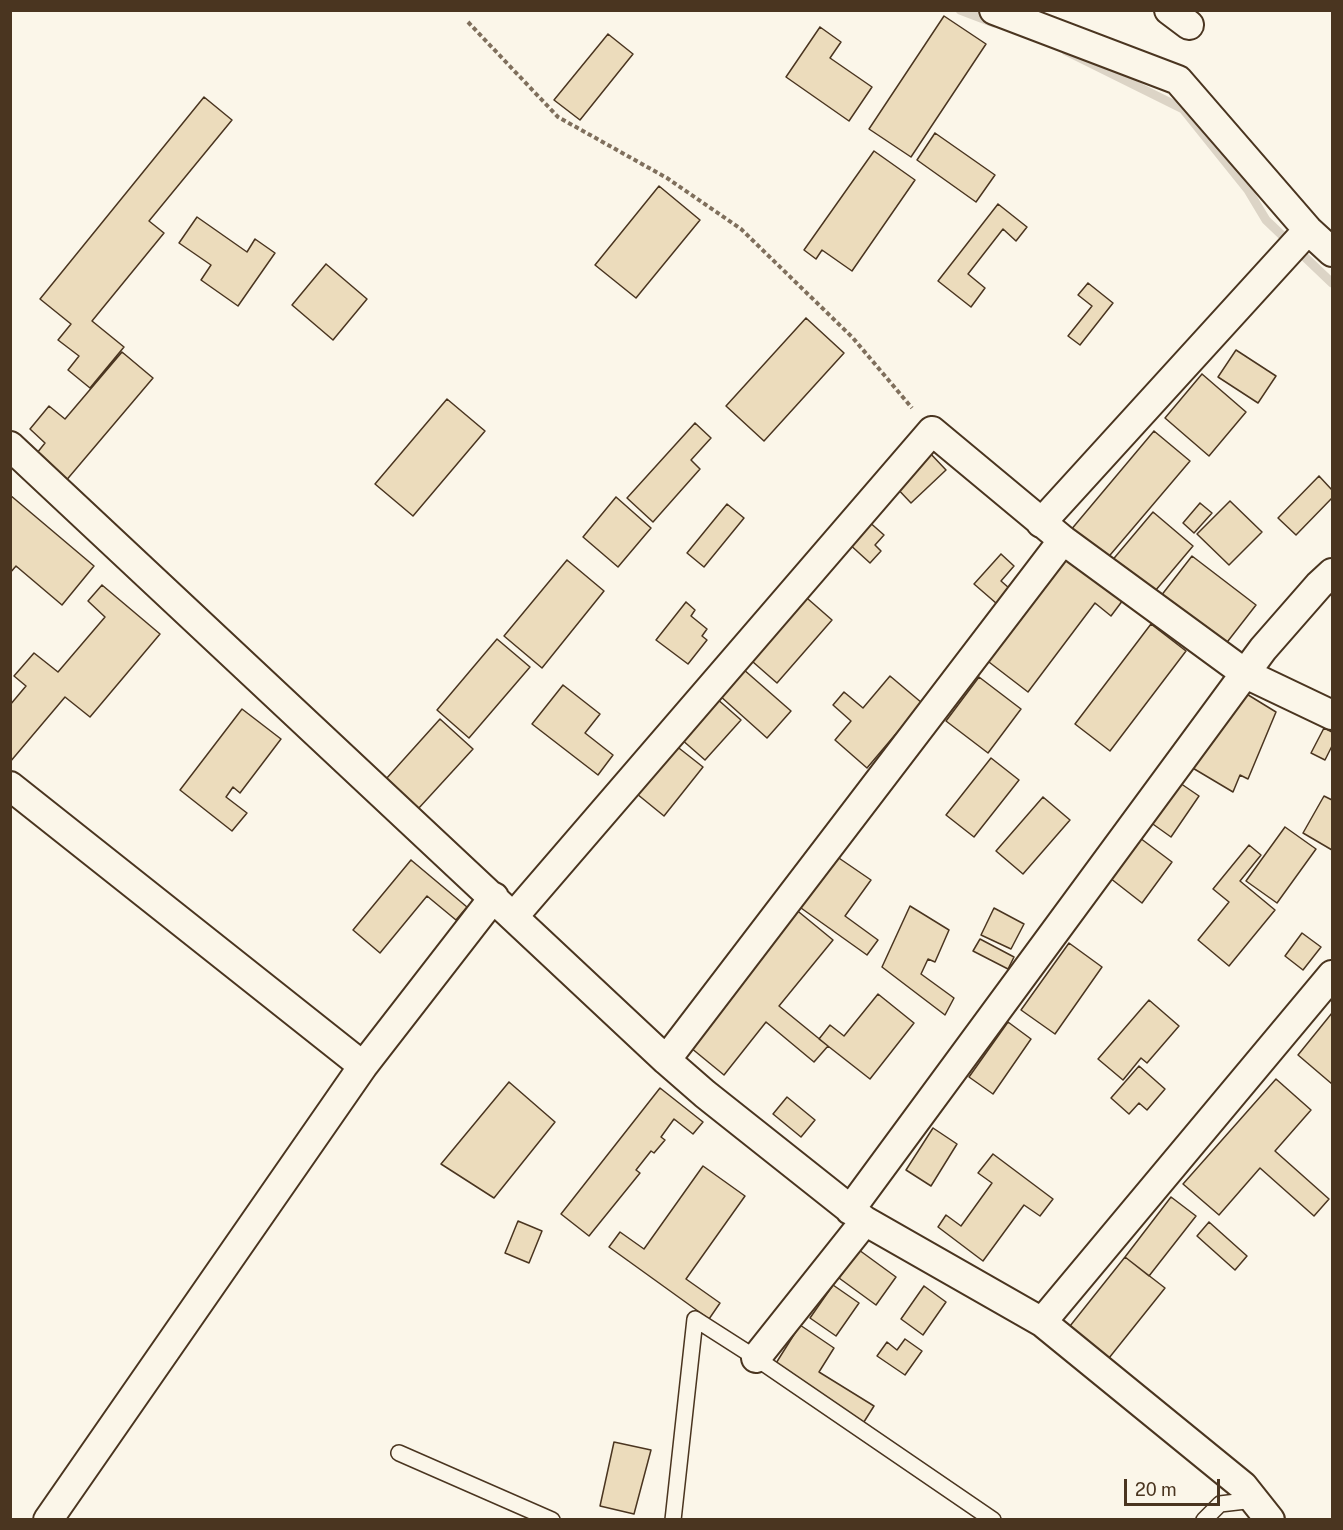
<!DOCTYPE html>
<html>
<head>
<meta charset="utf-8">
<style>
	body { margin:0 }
	#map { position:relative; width:1343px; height:1530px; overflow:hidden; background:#fbf6e9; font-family:"Public Sans",sans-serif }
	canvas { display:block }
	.frame { position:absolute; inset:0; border:12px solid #4a3520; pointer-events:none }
	.scale { position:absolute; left:1124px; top:1479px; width:96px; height:27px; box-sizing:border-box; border:3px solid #4a3520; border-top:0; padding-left:8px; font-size:18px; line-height:21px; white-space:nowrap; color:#4a3520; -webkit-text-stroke:4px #fbf6e9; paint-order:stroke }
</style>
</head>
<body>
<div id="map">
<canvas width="1343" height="1530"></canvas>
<div class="frame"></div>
<div class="scale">20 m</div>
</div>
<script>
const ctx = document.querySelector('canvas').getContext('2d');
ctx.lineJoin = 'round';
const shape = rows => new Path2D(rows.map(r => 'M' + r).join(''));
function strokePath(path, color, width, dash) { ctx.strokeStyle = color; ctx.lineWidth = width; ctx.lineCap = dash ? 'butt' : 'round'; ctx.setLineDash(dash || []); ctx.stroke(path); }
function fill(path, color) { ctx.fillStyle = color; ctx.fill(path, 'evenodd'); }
strokePath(shape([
	[960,10,994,23],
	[1066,51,1183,109,1248,190,1266,220,1332,283]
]), '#dcd4c6', 9);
const building = shape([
	[944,16,986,44,911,157,869,129,944,16],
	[820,27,841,42,830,58,872,87,849,121,786,77,820,27],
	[608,34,633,54,580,120,554,100,608,34],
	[204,97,232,120,149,221,164,233,92,321,124,347,90,388,68,370,79,356,58,340,71,324,40,299,204,97],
	[935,133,995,175,976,202,917,160,935,133],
	[874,151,915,180,852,271,822,250,816,259,804,250,874,151],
	[659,186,700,220,636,298,595,265,659,186],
	[998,204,1027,227,1016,241,1003,229,968,274,985,288,971,307,938,281,998,204],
	[197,217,247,252,255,239,275,253,238,306,201,280,211,265,179,243,197,217],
	[326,264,367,299,333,340,292,305,326,264],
	[1088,283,1113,303,1080,345,1068,336,1092,306,1078,295,1088,283],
	[806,318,844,353,764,441,726,406,806,318],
	[1236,350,1276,376,1258,403,1218,377,1236,350],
	[122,352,153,378,64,483,33,458,45,443,30,429,49,406,65,419,122,352],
	[1202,374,1246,412,1209,456,1165,418,1202,374],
	[447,399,485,431,413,516,375,484,447,399],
	[695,423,711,438,691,460,700,469,653,522,627,498,695,423],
	[1154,431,1190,461,1105,561,1070,531,1154,431],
	[928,451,946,470,911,503,893,484,928,451],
	[1319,476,1332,490,1332,498,1296,535,1278,518,1319,476],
	[10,495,94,566,62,605,16,566,10,573,10,495],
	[616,497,651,528,618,567,583,537,616,497],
	[1230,501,1262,532,1229,565,1197,534,1230,501],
	[1200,503,1212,513,1194,533,1183,523,1200,503],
	[727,504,744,518,704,567,687,553,727,504],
	[1153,512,1193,546,1150,597,1110,563,1153,512],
	[867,520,884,535,875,545,881,551,870,563,847,542,867,520],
	[1066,551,1126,596,1111,616,1095,603,1028,692,985,659,1066,551],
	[1001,554,1014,566,1001,581,1017,595,1004,610,974,584,1001,554],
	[1192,556,1256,605,1221,650,1157,601,1192,556],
	[567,560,604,591,542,668,504,636,567,560],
	[102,585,160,634,90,717,65,697,10,762,10,705,26,686,14,676,34,653,58,672,105,617,88,601,102,585],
	[800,592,832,620,777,683,745,655,800,592],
	[686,602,695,610,691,616,707,629,702,636,707,640,688,664,656,640,686,602],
	[1151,624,1186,651,1110,751,1075,724,1151,624],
	[497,639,530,667,469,738,437,710,497,639],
	[743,669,791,711,767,738,719,695,743,669],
	[890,676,922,703,867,768,835,740,851,721,833,705,844,692,863,708,890,676],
	[979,677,1021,709,988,753,946,721,979,677],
	[563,685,600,714,585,733,613,755,598,775,532,724,563,685],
	[1245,693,1276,712,1248,779,1240,775,1233,792,1191,767,1245,693],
	[716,698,741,720,705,760,681,739,716,698],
	[242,709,281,739,240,793,233,787,226,797,247,813,232,831,180,790,242,709],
	[440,719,473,749,418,809,386,779,440,719],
	[1324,728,1332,732,1332,746,1325,760,1311,753,1324,728],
	[675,745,703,767,664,816,637,794,675,745],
	[991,758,1019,780,974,837,946,815,991,758],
	[1177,781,1199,796,1171,837,1150,822,1177,781],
	[1324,796,1332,800,1332,850,1303,833,1324,796],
	[1043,797,1070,820,1023,874,996,851,1043,797],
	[1285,827,1316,849,1277,903,1246,881,1285,827],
	[1140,838,1172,862,1142,903,1110,878,1140,838],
	[1249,845,1261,855,1240,881,1275,910,1229,966,1198,940,1229,902,1213,889,1249,845],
	[833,854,871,880,845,916,878,940,867,955,794,903,833,854],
	[411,860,467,907,456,920,427,896,380,953,353,930,411,860],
	[910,906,949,930,935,962,928,959,921,974,954,998,945,1015,882,967,910,906],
	[794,908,833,940,779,1006,828,1046,814,1062,766,1022,724,1075,685,1043,794,908],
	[994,908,1024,924,1011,949,981,935,994,908],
	[1302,933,1321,947,1303,970,1285,956,1302,933],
	[980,939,1014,957,1008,969,973,951,980,939],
	[1069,943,1102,967,1055,1034,1021,1010,1069,943],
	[878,994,914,1023,870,1079,819,1039,830,1025,844,1036,878,994],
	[1149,1000,1179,1026,1147,1063,1141,1058,1123,1080,1098,1059,1149,1000],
	[1332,1013,1332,1084,1298,1055,1332,1013],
	[1008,1022,1031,1039,993,1094,969,1077,1008,1022],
	[1139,1066,1165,1089,1147,1110,1139,1103,1129,1114,1111,1098,1139,1066],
	[1276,1079,1311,1110,1275,1151,1329,1199,1314,1216,1260,1168,1219,1215,1183,1184,1276,1079],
	[509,1082,555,1122,494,1198,441,1164,509,1082],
	[660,1088,703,1122,693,1134,674,1119,661,1137,665,1140,654,1153,651,1151,636,1170,640,1173,589,1236,561,1214,660,1088],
	[787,1097,815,1120,801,1137,773,1114,787,1097],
	[933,1128,957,1144,931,1186,906,1170,933,1128],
	[993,1154,1053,1199,1040,1216,1024,1205,983,1261,938,1227,946,1215,961,1226,992,1183,978,1173,993,1154],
	[703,1166,745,1196,686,1279,720,1303,709,1319,609,1247,620,1232,644,1249,703,1166],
	[1171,1197,1196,1216,1149,1276,1125,1257,1171,1197],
	[518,1221,542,1231,529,1263,505,1253,518,1221],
	[1209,1222,1247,1256,1235,1270,1197,1236,1209,1222],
	[859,1250,896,1277,876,1305,839,1278,859,1250],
	[1125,1257,1165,1288,1109,1358,1070,1326,1125,1257],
	[833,1285,859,1303,836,1336,810,1318,833,1285],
	[924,1286,946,1302,923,1335,901,1319,924,1286],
	[800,1325,834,1348,819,1372,874,1406,862,1425,773,1368,800,1325],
	[905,1339,922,1351,905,1375,877,1356,887,1342,897,1350,905,1339],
	[614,1442,651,1450,634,1514,600,1506,614,1442]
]);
fill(building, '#ecdcbc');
strokePath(building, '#4a3520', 1.5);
const lane = shape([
	[399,1453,552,1520],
	[673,1520,695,1319,756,1358,993,1520],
	[1204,1520,1220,1504,1254,1500]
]);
const street = shape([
	[994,10,1178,80,1308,230,1332,252],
	[1169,10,1189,25],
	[10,446,666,1060,705,1094,865,1221,1042,1322,1243,1486,1270,1520],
	[1041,523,1308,230],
	[10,786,363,1066],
	[514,916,932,431,1063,540,1246,674,1332,715],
	[666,1060,1063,540],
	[850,1210,1263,649,1319,585,1332,573],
	[1042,1322,1332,975],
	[756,1358,865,1221],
	[48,1520,363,1066,494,897]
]);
strokePath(lane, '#4a3520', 18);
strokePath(street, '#4a3520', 32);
strokePath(shape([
	[468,22,558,117,667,178,741,229,853,338,912,408]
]), '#7f6f5c', 4, [4.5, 3]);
strokePath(lane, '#fbf6e9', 15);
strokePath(street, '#fbf6e9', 28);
</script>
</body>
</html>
